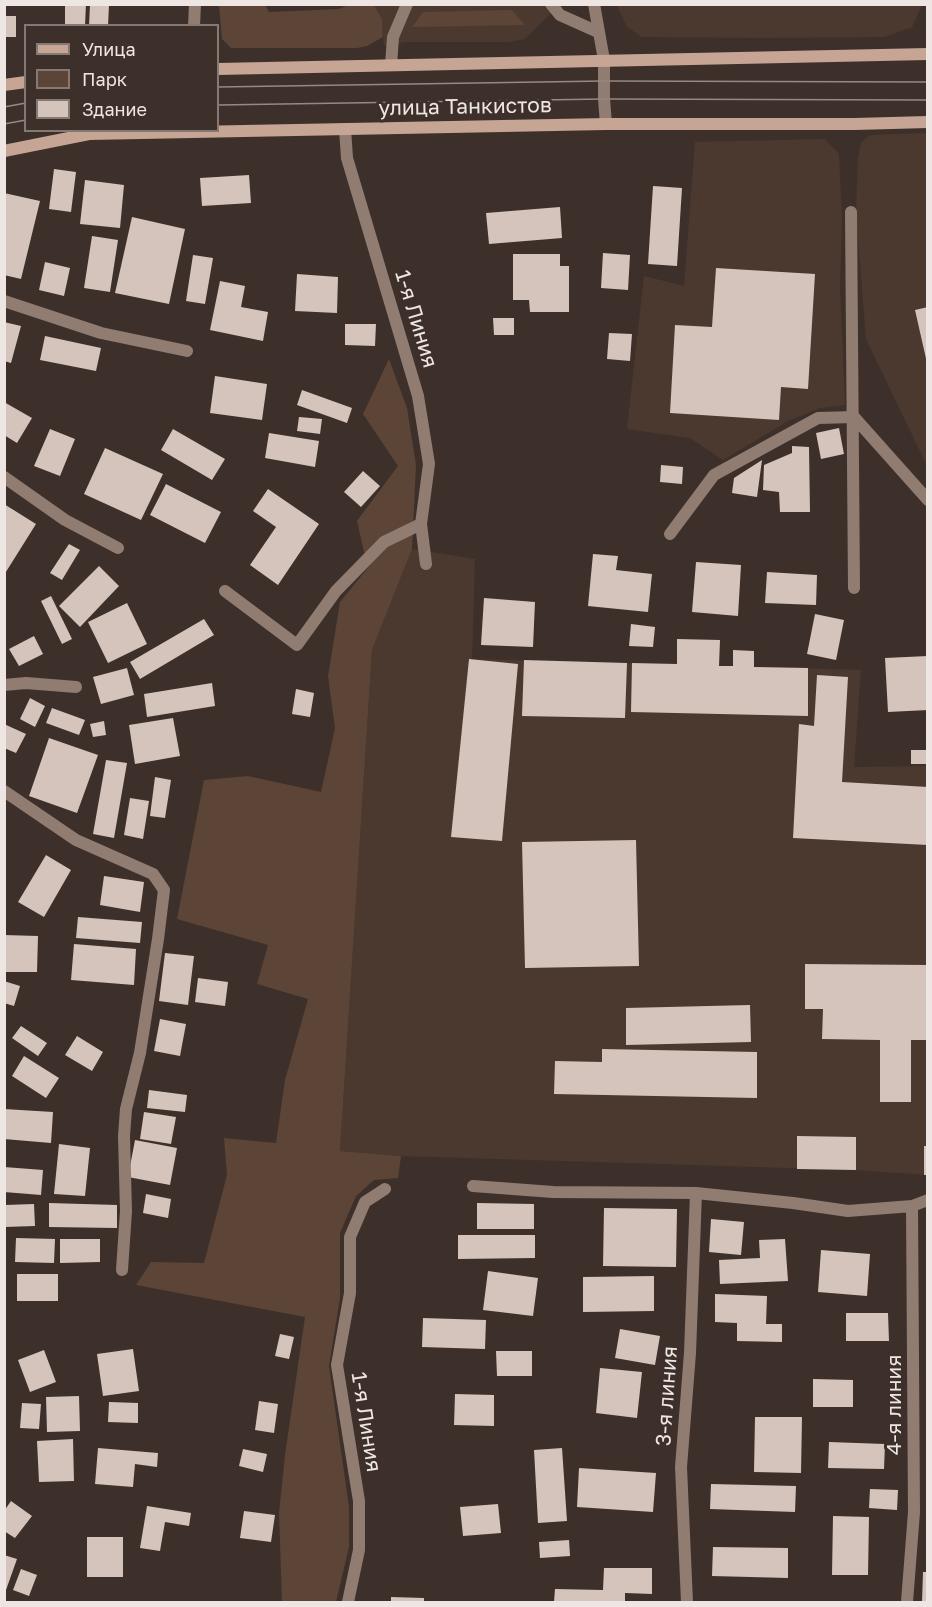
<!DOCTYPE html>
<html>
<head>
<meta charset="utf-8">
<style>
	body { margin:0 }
	#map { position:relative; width:932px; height:1607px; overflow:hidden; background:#3d302a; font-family:"Golos Text",sans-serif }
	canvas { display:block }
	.frame { position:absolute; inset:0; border:6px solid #eee6e2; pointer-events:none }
	.legend { position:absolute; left:24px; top:24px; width:195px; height:108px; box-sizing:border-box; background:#3d302a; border:2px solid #847974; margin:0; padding:8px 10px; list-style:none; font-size:18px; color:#eee6e2 }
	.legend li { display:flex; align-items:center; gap:12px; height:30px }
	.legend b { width:30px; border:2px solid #847974 }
</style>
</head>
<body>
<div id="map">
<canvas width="932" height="1607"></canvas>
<div class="frame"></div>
<ul class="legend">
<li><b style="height:8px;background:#c6a595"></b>Улица</li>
<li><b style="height:16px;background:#5c4437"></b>Парк</li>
<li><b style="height:16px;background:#d4c4bc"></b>Здание</li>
</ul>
</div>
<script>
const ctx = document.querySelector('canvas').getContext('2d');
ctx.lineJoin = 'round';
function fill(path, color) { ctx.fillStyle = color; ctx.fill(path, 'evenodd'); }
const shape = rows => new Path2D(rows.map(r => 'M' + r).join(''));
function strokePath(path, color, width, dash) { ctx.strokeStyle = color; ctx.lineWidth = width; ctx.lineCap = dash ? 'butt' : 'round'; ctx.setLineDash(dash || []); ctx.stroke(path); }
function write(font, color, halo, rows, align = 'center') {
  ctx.font = font + ' "Golos Text",sans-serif'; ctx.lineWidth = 6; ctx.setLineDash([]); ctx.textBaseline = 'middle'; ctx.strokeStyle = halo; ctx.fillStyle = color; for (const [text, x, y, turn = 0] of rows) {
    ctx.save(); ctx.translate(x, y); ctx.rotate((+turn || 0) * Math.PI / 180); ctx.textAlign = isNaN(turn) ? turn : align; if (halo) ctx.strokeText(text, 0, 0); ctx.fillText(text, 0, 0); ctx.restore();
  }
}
fill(shape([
	[374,5,559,5,525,39,508,42,405,42,384,46,382,19],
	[617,5,922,5,912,27,885,37,764,38,642,37,627,27],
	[927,133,927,466,866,339,856,212,858,157,861,143,870,135],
	[825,139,839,154,842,219,840,287,845,405,820,408,788,421,723,460,690,438,627,429,644,276,684,286,695,142],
	[412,549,475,559,472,659,861,670,854,767,927,766,927,1175,856,1170,401,1156,340,1151,372,650]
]), '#4b3930');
fill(shape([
	[219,5,265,5,269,12,339,9,348,5,374,5,382,19,383,37,367,46,357,48,231,48,222,39],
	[512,10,525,25,412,27,423,12],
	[389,359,407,408,416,465,412,549,372,650,340,1151,401,1156,398,1178,374,1180,356,1196,340,1233,340,1298,329,1366,349,1507,349,1547,336,1602,282,1602,279,1513,285,1455,305,1317,136,1285,151,1262,204,1263,227,1175,224,1138,276,1143,285,1080,308,999,257,984,268,945,177,919,204,780,248,776,321,792,335,728,328,676,340,602,371,564,364,552,357,521,398,466,363,414]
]), '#5c4437');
fill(shape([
	[65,4,86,4,85,26,65,26],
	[90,4,109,5,108,26,89,26],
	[4,16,16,16,16,37,4,37],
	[54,169,76,172,71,212,49,209],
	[249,175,251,203,202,206,200,178],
	[85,180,124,185,120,228,80,224],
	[653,186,682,188,677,266,648,264],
	[4,193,40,201,21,279,4,275],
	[560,207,562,238,489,244,486,213],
	[132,217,185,229,169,304,115,293],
	[92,236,118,240,110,292,84,288],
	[603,253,630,255,628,290,601,288],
	[513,254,560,254,560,266,569,266,569,312,530,312,529,300,513,300],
	[193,255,213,258,205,304,186,301],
	[45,262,70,268,64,296,39,290],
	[716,268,815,274,808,389,781,387,779,420,670,413,675,325,712,327],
	[297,274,338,277,337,313,295,311],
	[220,281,245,286,241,307,268,312,263,341,210,330],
	[928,307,928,363,927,363,915,310],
	[493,318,514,318,514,335,494,335],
	[4,322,21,326,11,363,4,361],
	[345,324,376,324,375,346,345,345],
	[609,333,632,334,630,361,607,359],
	[45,336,101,348,96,371,40,360],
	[215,376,267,384,262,420,210,413],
	[302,390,352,408,347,423,297,405],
	[4,402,32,418,17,443,4,435],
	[299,417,322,419,320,434,297,431],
	[839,428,844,454,821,459,816,433],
	[50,429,75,439,60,476,34,466],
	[173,429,225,459,212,480,161,450],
	[269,433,319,441,315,467,265,458],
	[792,446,809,447,810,512,780,512,779,492,763,490,764,465,792,453],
	[105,448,163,474,141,520,84,494],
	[762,460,757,497,732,493,734,478],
	[661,465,683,467,682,484,660,482],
	[363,471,380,486,361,507,344,492],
	[166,484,221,512,205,543,150,515],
	[268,489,319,524,278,585,250,565,276,527,253,511],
	[4,504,36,524,4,575],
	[69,544,80,550,62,580,50,573],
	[593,554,618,556,616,570,652,574,648,612,588,606],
	[696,562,741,565,738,616,692,612],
	[99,566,119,586,80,627,59,606],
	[767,572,817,575,816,605,765,603],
	[51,596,72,639,62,644,41,601],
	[484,598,535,602,533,647,481,645],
	[127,603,147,644,108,663,88,622],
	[815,614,844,620,836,660,807,654],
	[204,619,214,635,140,679,130,662],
	[631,624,655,627,653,647,629,646],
	[34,636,43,654,19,666,9,649],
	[677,639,720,640,719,666,733,666,733,650,754,651,754,667,808,668,808,716,631,712,632,663,677,664],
	[928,656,928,710,888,712,885,658],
	[469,659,518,664,502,841,451,837],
	[524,660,627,663,625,718,522,716],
	[127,668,134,695,101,704,93,677],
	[817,675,848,677,842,782,928,787,928,845,793,838,799,724,814,726],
	[212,683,215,706,147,717,144,694],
	[296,689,314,693,310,717,292,714],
	[30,698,45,706,35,727,20,719],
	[52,708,85,720,79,735,46,723],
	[173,718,180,756,135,764,129,725],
	[104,721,106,735,93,737,90,724],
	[4,724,26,734,16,753,4,748],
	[49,738,98,755,77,813,29,796],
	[911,750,928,750,928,764,911,764],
	[106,760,127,763,114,838,93,834],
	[155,777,171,780,165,818,150,816],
	[130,798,149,801,143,839,124,835],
	[636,840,639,966,525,968,522,842],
	[46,855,71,870,44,917,18,902],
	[104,876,144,882,140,912,100,905],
	[78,917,142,922,140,943,76,938],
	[4,935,38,936,37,972,4,972],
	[74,944,136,949,134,985,71,980],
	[165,953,194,956,188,1005,159,1001],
	[805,964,928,965,928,1040,911,1040,911,1102,880,1102,880,1040,822,1039,823,1009,805,1009],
	[198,978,228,982,225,1006,195,1002],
	[4,981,20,986,14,1006,4,1003],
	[750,1005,751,1042,626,1045,626,1008],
	[160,1019,186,1024,180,1056,154,1051],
	[21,1026,47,1043,38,1056,12,1038],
	[77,1036,103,1052,92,1071,65,1055],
	[602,1049,757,1052,757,1098,554,1094,555,1061,602,1062],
	[24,1056,59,1078,46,1098,12,1076],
	[149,1090,187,1095,185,1112,147,1108],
	[4,1109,53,1112,51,1143,4,1139],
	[144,1112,176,1117,171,1144,140,1139],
	[797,1136,856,1137,856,1170,797,1169],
	[135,1140,177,1148,170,1185,128,1177],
	[59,1144,90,1148,85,1196,54,1194],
	[924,1146,928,1146,928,1175,924,1175],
	[4,1167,43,1170,41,1195,4,1192],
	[146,1194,171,1199,168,1218,143,1213],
	[49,1203,117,1205,117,1228,49,1227],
	[477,1203,534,1204,534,1229,477,1229],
	[34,1204,35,1226,5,1227,5,1205],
	[604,1208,677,1209,676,1267,603,1266],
	[711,1219,744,1222,741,1255,709,1252],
	[458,1235,535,1235,535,1258,458,1259],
	[16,1238,55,1239,54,1263,15,1262],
	[60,1239,100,1239,100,1262,60,1263],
	[785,1239,788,1281,720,1284,719,1260,760,1258,759,1240],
	[821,1250,870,1254,867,1296,818,1292],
	[488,1271,538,1278,533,1316,483,1310],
	[17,1274,58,1274,58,1301,17,1301],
	[654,1276,654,1311,583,1312,583,1277],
	[715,1294,767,1296,766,1324,782,1324,782,1342,737,1341,737,1323,715,1322],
	[846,1313,888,1313,889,1341,846,1341],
	[423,1318,486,1320,485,1349,422,1347],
	[620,1329,660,1336,655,1365,615,1358],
	[280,1334,294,1337,289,1359,275,1356],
	[133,1349,139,1391,103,1396,97,1354],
	[44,1350,56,1382,30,1392,18,1360],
	[496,1351,532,1351,532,1376,497,1376],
	[600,1368,642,1372,637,1418,596,1413],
	[813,1379,853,1380,853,1407,813,1407],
	[455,1394,494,1395,494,1426,454,1425],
	[79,1396,80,1431,47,1432,46,1397],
	[259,1401,278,1404,274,1433,255,1430],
	[109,1402,138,1403,138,1423,108,1422],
	[22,1403,41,1404,39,1429,20,1428],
	[755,1417,802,1417,801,1473,754,1472],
	[73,1439,74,1481,39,1482,37,1441],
	[829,1442,885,1444,884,1469,828,1468],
	[98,1448,158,1453,157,1467,135,1464,133,1487,95,1484],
	[562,1448,567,1521,538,1523,534,1450],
	[243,1449,267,1454,263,1472,239,1466],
	[579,1468,656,1473,653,1512,577,1507],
	[711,1484,796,1486,795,1512,710,1509],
	[870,1489,898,1490,897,1510,869,1508],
	[11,1501,32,1516,15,1538,4,1531,4,1511],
	[498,1504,501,1533,463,1536,460,1507],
	[147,1506,191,1513,189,1526,165,1522,160,1551,140,1548],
	[244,1511,275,1515,271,1542,240,1538],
	[833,1516,869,1517,868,1575,832,1575],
	[87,1537,123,1537,123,1577,87,1577],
	[569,1540,570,1556,540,1558,539,1542],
	[713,1547,788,1548,788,1578,712,1576],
	[4,1555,17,1559,6,1590,4,1590],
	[604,1568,652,1568,652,1594,625,1593,625,1602,554,1602,555,1589,603,1590],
	[21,1569,37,1575,29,1596,13,1590],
	[923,1572,928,1572,928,1602,922,1602],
	[391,1597,424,1598,424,1602,391,1602]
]), '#d4c4bc');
strokePath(shape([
	[551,4,560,15,598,32],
	[391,65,393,37,407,4],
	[670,534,714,475,818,418,854,417],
	[225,591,297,645,336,591,384,542,421,524,426,564],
	[4,685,26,683,76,687]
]), '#917c72', 12);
strokePath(shape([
	[594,4,604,60,604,99,606,124],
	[194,26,195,4],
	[345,129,347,158,418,396,429,464,421,524],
	[851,212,854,588],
	[4,301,101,333,187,351],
	[854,417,928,500],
	[4,477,65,520,118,548],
	[4,791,76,840,153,874,164,890,158,939,140,1053,126,1109,124,1136,126,1211,122,1270],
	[473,1186,553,1192,696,1193,793,1203,848,1211,912,1206,928,1200],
	[348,1602,359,1550,359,1501,337,1365,350,1293,350,1237,365,1202,385,1189],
	[687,1602,681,1467,690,1353,696,1193],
	[907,1602,914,1512,912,1206]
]), '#917c72', 12);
strokePath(shape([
	[218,69,928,54],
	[4,85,26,82],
	[4,151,89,134,606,124,855,124,928,122]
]), '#c6a595', 12);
strokePath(shape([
	[218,87,604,81,928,82],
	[218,105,604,99,928,100],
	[4,107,26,103],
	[4,124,26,120]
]), '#948984', 1.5);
write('21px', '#eee6e2', '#3d302a', [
	["улица Танкистов",465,107,-1],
	["1-я Линия",416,319,73],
	["3-я линия",667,1396,-86],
	["4-я линия",894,1405,-90],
	["1-я Линия",366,1422,81]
]);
</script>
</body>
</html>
